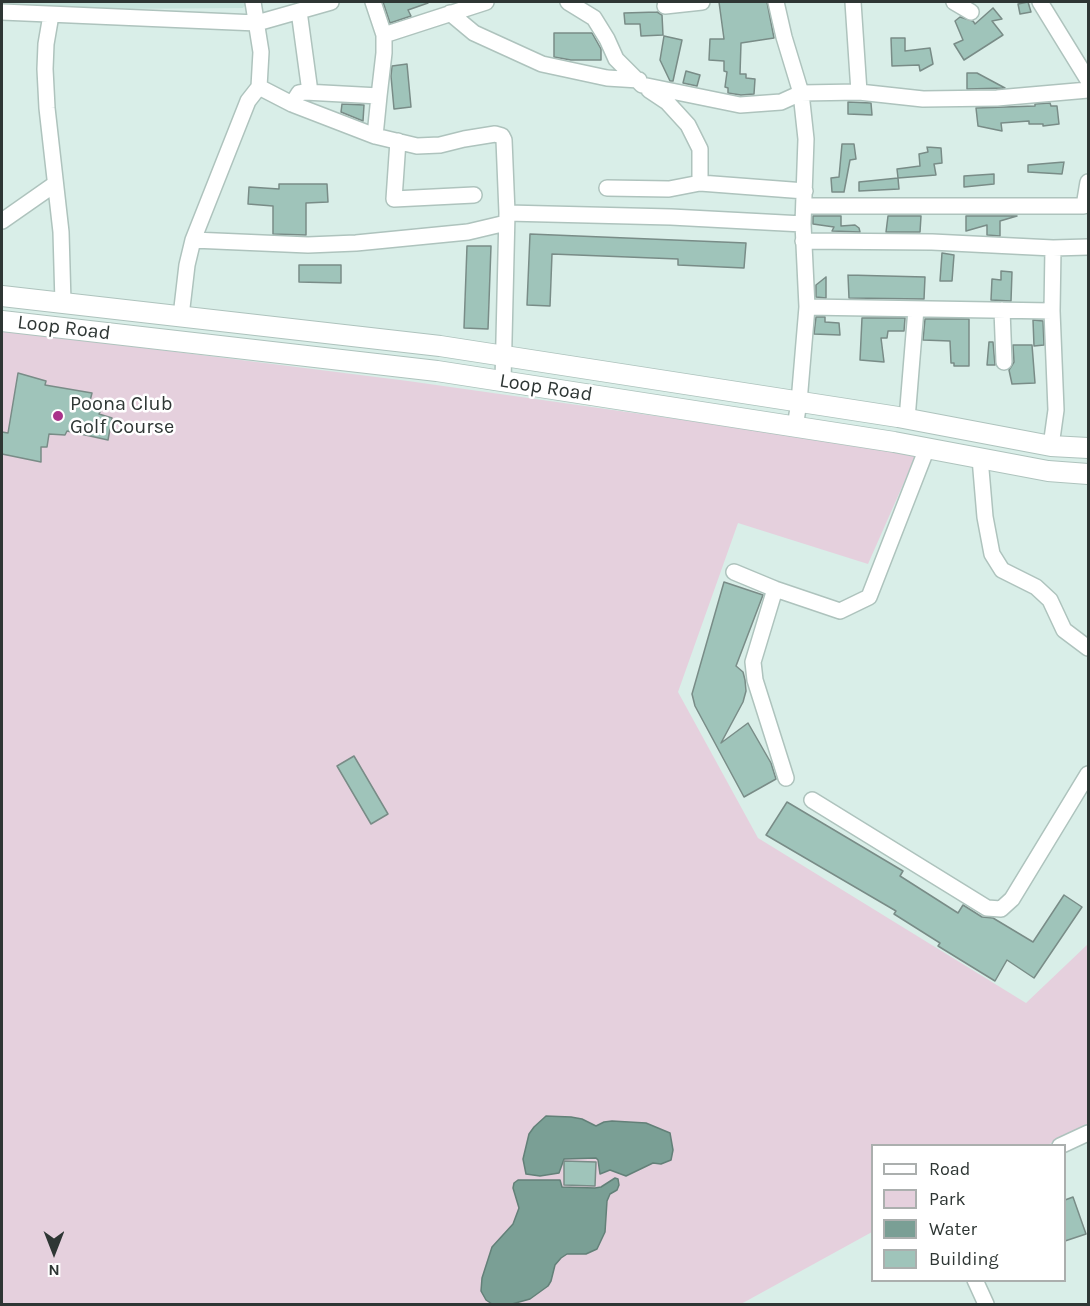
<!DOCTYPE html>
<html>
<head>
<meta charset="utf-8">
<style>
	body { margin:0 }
	#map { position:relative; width:1090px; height:1306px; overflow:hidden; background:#d9eee8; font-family:Karla,sans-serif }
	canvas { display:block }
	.frame { position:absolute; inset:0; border:3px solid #2e3634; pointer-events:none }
	.legend { position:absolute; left:871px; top:1144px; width:195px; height:138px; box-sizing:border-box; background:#fff; border:2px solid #abafae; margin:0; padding:8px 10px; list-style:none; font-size:18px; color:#2e3634 }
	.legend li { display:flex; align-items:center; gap:12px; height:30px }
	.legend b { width:30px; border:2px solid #abafae }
	.north { position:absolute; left:24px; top:1222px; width:60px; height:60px; -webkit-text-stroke:4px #fff; paint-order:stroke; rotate:180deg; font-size:16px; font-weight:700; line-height:24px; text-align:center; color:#2e3634 }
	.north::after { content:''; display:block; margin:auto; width:21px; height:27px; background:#2e3634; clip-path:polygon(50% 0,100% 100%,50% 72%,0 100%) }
</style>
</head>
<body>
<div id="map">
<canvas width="1090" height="1306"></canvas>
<div class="frame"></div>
<ul class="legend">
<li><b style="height:8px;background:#fff"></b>Road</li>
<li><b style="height:16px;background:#e5d0dd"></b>Park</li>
<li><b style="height:16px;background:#7a9f95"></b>Water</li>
<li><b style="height:16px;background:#9fc4ba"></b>Building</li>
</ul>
<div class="north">N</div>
</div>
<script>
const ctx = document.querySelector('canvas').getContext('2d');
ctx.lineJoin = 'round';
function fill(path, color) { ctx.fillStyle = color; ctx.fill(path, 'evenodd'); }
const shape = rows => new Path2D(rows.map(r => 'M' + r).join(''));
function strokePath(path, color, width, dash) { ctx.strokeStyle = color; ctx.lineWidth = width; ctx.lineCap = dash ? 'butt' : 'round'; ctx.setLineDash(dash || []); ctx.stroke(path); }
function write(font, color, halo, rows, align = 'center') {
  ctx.font = font + ' Karla,sans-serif'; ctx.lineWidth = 5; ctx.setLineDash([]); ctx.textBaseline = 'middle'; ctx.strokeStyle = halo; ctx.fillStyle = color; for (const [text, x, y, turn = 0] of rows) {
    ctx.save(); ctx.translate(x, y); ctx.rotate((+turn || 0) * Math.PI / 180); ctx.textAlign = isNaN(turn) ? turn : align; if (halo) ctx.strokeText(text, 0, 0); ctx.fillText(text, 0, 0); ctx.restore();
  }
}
fill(shape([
	[2,2,248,2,243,8,104,9,2,6]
]), '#c5e3db');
fill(shape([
	[2,330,408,381,917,453,868,564,738,523,678,692,758,838,1026,1003,1088,944,1088,1126,1047,1145,872,1146,872,1232,741,1304,2,1304]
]), '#e5d0dd');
const water = shape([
	[546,1116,571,1117,582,1119,596,1126,604,1122,612,1121,646,1123,670,1133,673,1150,671,1160,661,1164,653,1163,626,1176,610,1170,600,1174,598,1160,596,1158,564,1159,559,1173,540,1176,526,1174,523,1159,529,1134,534,1127,546,1116],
	[615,1178,618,1179,619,1185,617,1190,610,1194,607,1201,605,1232,597,1249,586,1254,567,1254,561,1258,555,1265,551,1281,548,1286,530,1299,512,1304,492,1304,486,1300,481,1291,482,1278,492,1247,513,1224,519,1208,513,1188,514,1183,518,1180,560,1180,562,1187,595,1188,601,1187,615,1178]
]);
fill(water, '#7a9f95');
strokePath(water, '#638078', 1.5);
const building = shape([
	[383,2,428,2,428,3,408,10,411,16,390,23,383,2],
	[719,2,767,2,774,38,741,43,740,74,746,74,746,78,755,79,754,94,741,95,728,93,728,88,725,87,727,72,724,71,724,61,709,60,710,39,724,39,719,2],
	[1028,2,1031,12,1020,14,1018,4,1028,2],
	[993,8,1002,19,992,21,1003,35,964,60,954,44,963,40,955,21,960,17,973,21,975,24,993,8],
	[657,12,662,15,663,35,641,36,640,24,625,24,624,13,657,12],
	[554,33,592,33,601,49,601,60,571,60,554,57,554,33],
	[664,36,682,40,673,81,670,81,660,60,664,36],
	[891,38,905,38,905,51,930,48,933,64,920,71,919,65,892,66,891,38],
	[407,64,411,107,394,109,391,76,392,66,407,64],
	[686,71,700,75,697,86,683,83,686,71],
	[967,73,977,73,1005,88,967,89,967,73],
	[848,102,871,103,872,115,848,114,848,102],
	[1050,103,1051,106,1057,106,1059,124,1043,126,1043,124,1029,124,1029,121,1001,123,1002,131,978,126,976,108,1035,106,1035,104,1050,103],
	[342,104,364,105,363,121,341,112,342,104],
	[842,144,854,144,856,159,850,160,844,192,832,192,831,178,839,177,842,144],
	[927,147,941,148,942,163,934,164,936,175,898,178,899,189,859,191,859,182,898,178,897,169,920,166,919,154,928,152,927,147],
	[1064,162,1062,174,1028,172,1028,165,1064,162],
	[994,174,994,184,964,187,964,176,994,174],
	[279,184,327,184,328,202,306,203,306,235,273,234,273,206,248,204,249,187,279,189,279,184],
	[813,216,841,216,841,226,855,225,859,228,860,232,832,231,834,227,813,224,813,216],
	[888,216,921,216,920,232,886,232,888,216],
	[966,216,1017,216,1000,221,1000,236,987,235,987,225,966,231,966,216],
	[530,234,746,243,744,268,678,265,678,259,552,254,550,306,527,305,530,234],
	[467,246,491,246,488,329,464,328,467,246],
	[942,253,954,255,952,281,940,281,942,253],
	[299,265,341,265,341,283,299,282,299,265],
	[1001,271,1012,272,1011,301,991,300,992,279,1001,280,1001,271],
	[848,275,925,277,924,299,849,298,848,275],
	[826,277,826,298,816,297,816,285,826,277],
	[816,317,825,317,825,322,839,323,840,335,814,334,816,317],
	[862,318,905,318,904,331,888,331,887,338,881,338,884,362,860,360,862,318],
	[925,319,969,319,969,366,954,366,954,363,951,363,950,341,923,340,925,319],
	[1033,320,1043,321,1044,345,1034,346,1033,320],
	[989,342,993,342,995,365,987,365,989,342],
	[1013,345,1032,345,1035,383,1012,384,1009,370,1014,362,1013,345],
	[18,373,46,381,45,385,92,393,89,405,102,408,99,414,112,418,108,440,67,431,65,435,49,434,47,447,41,447,41,462,2,454,2,432,8,433,18,373],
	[724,582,763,595,736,666,743,672,745,680,746,691,743,702,721,743,748,723,771,763,776,779,744,797,695,706,692,694,724,582],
	[354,756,388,814,371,824,337,766,354,756],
	[787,802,903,871,900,876,958,913,963,905,982,917,993,918,1033,942,1064,895,1082,907,1034,978,1007,960,995,981,938,946,940,943,894,914,896,911,766,835,787,802],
	[564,1161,596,1162,595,1186,564,1185,564,1161],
	[1073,1197,1086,1234,1065,1241,1065,1200,1073,1197]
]);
fill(building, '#9fc4ba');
strokePath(building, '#798c87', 1.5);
const minor = shape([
	[373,2,384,35,384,53,379,96],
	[568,2,594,18,607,39,616,59,642,85,740,105,781,102,801,93,859,92,923,99,997,98,1088,90],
	[776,2,784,37,801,93,806,139,803,224,807,307,799,402,795,427],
	[853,2,859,92],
	[954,2,971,12],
	[1040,2,1088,80],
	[665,6,702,2],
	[299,11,310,92],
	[2,12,257,23,331,2],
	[450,13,474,33,542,64,607,78,639,80],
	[51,15,46,44,45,69,47,108,61,232,63,303],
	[384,35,486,2],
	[259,87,292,104,375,136,379,96,305,92,299,93,292,104],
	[649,90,667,102,688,125,700,149,700,183],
	[375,136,417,146,440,145,464,139,495,134,502,136,504,140,507,213,503,381],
	[398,141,394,199,474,195],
	[607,188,669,189,700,183,805,191],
	[804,206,1084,206,1088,182],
	[507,213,671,217,803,224],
	[2,221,55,184],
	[193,240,308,245,356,243,468,232,506,223],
	[803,241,932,242,1053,248,1088,247],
	[807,307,1052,311],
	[1002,310,1004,362],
	[181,316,187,265,193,240,248,101,259,87,261,52,253,2],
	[907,419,916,309],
	[1051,446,1056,410,1052,311,1053,248],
	[980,458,985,517,992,554,1002,570,1036,587,1050,600,1064,630,1088,648],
	[734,572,775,589,840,611,869,597,927,448],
	[775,589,753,662,755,680,786,778],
	[812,800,987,908,1001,909,1012,899,1088,774],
	[1060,1146,1088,1133],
	[975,1280,986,1304]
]);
const major = shape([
	[2,296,440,346,898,417,1051,446,1088,448],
	[2,321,437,371,894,442,1048,471,1088,474]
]);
strokePath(minor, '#aec3bd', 18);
strokePath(major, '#aec3bd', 22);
strokePath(minor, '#fff', 15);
strokePath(major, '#fff', 20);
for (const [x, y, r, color] of [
	[58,416,6,"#a9338a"]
]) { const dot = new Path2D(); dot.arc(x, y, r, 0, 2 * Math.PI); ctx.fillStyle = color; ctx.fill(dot); strokePath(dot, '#fff', 2); }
write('20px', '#2e3634', '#fff', [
	["Loop Road",64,328,7],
	["Loop Road",546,388,9]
]);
write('20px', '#2e3634', '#fff', [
	["Poona Club",70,404],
	["Golf Course",70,427]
], 'left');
</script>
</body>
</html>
